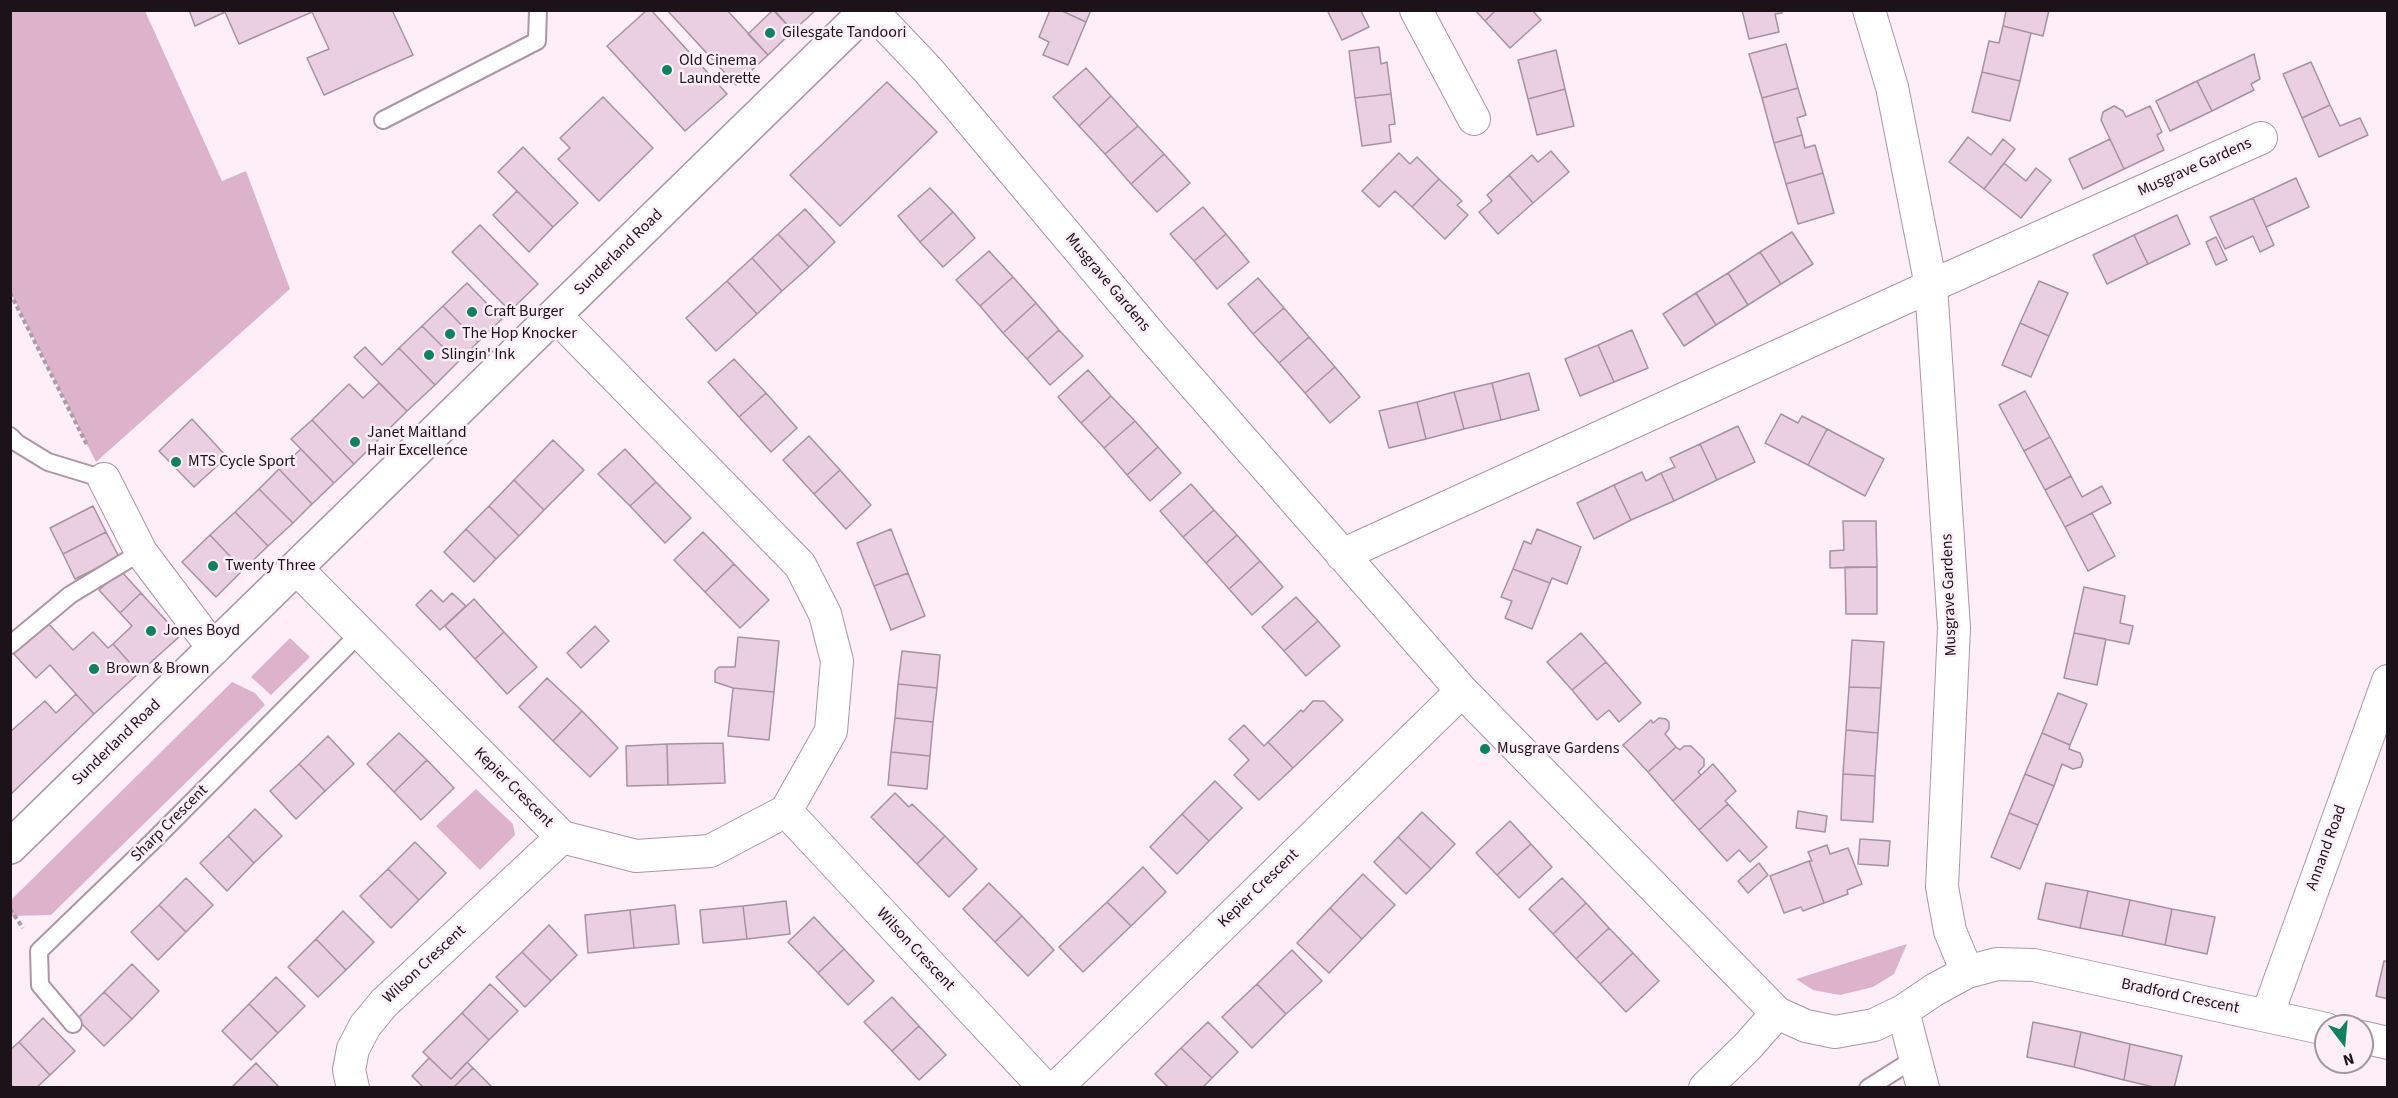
<!DOCTYPE html>
<html>
<head>
<meta charset="utf-8">
<style>
	body { margin:0 }
	#map { position:relative; width:2398px; height:1098px; overflow:hidden; background:#feeef7; font-family:"Source Sans 3",sans-serif }
	canvas { display:block }
	.frame { position:absolute; inset:0; border:12px solid #1b1318; pointer-events:none }
	.north { position:absolute; left:2314px; top:1014px; width:60px; height:60px; box-sizing:border-box; background:#feeef7; border:2px solid #a3969e; border-radius:50%; rotate:164deg; font-size:16px; font-weight:700; line-height:24px; text-align:center; color:#1b1318 }
	.north::after { content:''; display:block; margin:auto; width:21px; height:27px; background:#10815f; clip-path:polygon(50% 0,100% 100%,50% 72%,0 100%) }
</style>
</head>
<body>
<div id="map">
<canvas width="2398" height="1098"></canvas>
<div class="frame"></div>
<div class="north">N</div>
</div>
<script>
const ctx = document.querySelector('canvas').getContext('2d');
ctx.lineJoin = 'round';
function fill(path, color) { ctx.fillStyle = color; ctx.fill(path, 'evenodd'); }
const shape = rows => new Path2D(rows.map(r => 'M' + r).join(''));
function strokePath(path, color, width, dash) { ctx.strokeStyle = color; ctx.lineWidth = width; ctx.lineCap = dash ? 'butt' : 'round'; ctx.setLineDash(dash || []); ctx.stroke(path); }
function write(font, color, halo, rows, align = 'center') {
  ctx.font = font + ' "Source Sans 3",sans-serif'; ctx.lineWidth = 5; ctx.setLineDash([]); ctx.textBaseline = 'middle'; ctx.strokeStyle = halo; ctx.fillStyle = color; for (const [text, x, y, turn = 0] of rows) {
    ctx.save(); ctx.translate(x, y); ctx.rotate((+turn || 0) * Math.PI / 180); ctx.textAlign = isNaN(turn) ? turn : align; if (halo) ctx.strokeText(text, 0, 0); ctx.fillText(text, 0, 0); ctx.restore();
  }
}
fill(shape([
	[11,10,145,11,222,181,246,171,290,289,96,462,11,293],
	[290,638,310,657,271,695,251,677],
	[232,682,255,693,265,705,51,915,11,916,11,900],
	[476,789,513,824,515,835,480,870,436,826],
	[1907,944,1894,974,1873,987,1840,995,1813,990,1796,979]
]), '#ddb3cc');
const building = shape([
	[189,10,392,10,413,55,324,95,307,58,329,49,312,12,239,44,225,12,195,26,189,10],
	[647,10,651,10,727,94,685,131,607,46,647,10],
	[667,10,727,10,768,55,736,85,667,10],
	[773,10,793,31,768,55,748,34,773,10],
	[774,10,816,10,793,31,774,10],
	[1050,10,1060,10,1086,22,1068,65,1043,55,1049,42,1039,37,1050,10],
	[1060,10,1091,10,1086,22,1060,10],
	[1327,10,1362,10,1361,11,1369,27,1342,40,1327,10],
	[1475,10,1496,10,1485,21,1475,10],
	[1496,10,1532,10,1541,20,1510,48,1485,21,1496,10],
	[1742,10,1781,10,1782,13,1775,14,1779,32,1749,39,1742,10],
	[2003,10,2049,10,2043,36,2003,26,2006,11,2003,10],
	[2003,26,2031,33,2020,81,1982,72,1989,41,1999,43,2003,26],
	[1786,44,1798,88,1762,98,1749,54,1786,44],
	[1379,47,1381,64,1387,62,1391,94,1355,98,1349,51,1379,47],
	[1556,50,1565,89,1528,99,1518,60,1556,50],
	[2254,54,2260,79,2251,84,2254,90,2212,111,2197,81,2254,54],
	[2311,62,2330,105,2302,118,2283,74,2311,62],
	[1086,68,1111,96,1079,126,1053,97,1086,68],
	[1982,72,2020,81,2010,121,1972,112,1982,72],
	[2197,81,2212,111,2170,131,2156,101,2197,81],
	[887,82,937,132,840,226,790,175,887,82],
	[1798,88,1806,115,1797,118,1802,135,1774,143,1762,98,1798,88],
	[1565,89,1574,126,1537,135,1528,99,1565,89],
	[1391,94,1395,124,1389,125,1391,142,1362,146,1355,98,1391,94],
	[1111,96,1138,126,1105,154,1079,126,1111,96],
	[603,97,653,148,599,201,558,159,570,148,560,138,603,97],
	[2330,105,2340,126,2360,118,2368,135,2319,157,2302,118,2330,105],
	[2114,106,2123,111,2126,117,2150,106,2162,132,2157,135,2164,150,2124,169,2101,120,2103,112,2114,106],
	[1138,126,1164,154,1131,184,1105,154,1138,126],
	[1802,135,1805,148,1815,145,1823,173,1786,184,1774,143,1802,135],
	[1968,137,1991,155,2003,139,2015,149,1984,189,1949,162,1968,137],
	[2110,139,2124,169,2083,189,2069,159,2110,139],
	[523,147,578,203,553,227,498,172,523,147],
	[1551,151,1569,172,1533,203,1509,175,1532,155,1538,162,1551,151],
	[1399,153,1410,164,1417,157,1439,179,1412,207,1395,191,1379,207,1362,191,1399,153],
	[1164,154,1190,183,1157,212,1131,184,1164,154],
	[2004,163,2026,181,2036,168,2051,180,2021,218,1984,189,2004,163],
	[1823,173,1834,213,1798,224,1786,184,1823,173],
	[1509,175,1533,203,1498,234,1479,212,1492,201,1487,195,1509,175],
	[2296,178,2309,207,2266,227,2253,198,2296,178],
	[1439,179,1462,201,1457,205,1468,215,1445,239,1412,207,1439,179],
	[930,188,953,212,920,242,898,216,930,188],
	[517,191,553,227,529,252,493,215,517,191],
	[2253,198,2274,245,2260,252,2253,236,2225,249,2210,217,2253,198],
	[1203,207,1226,234,1194,261,1170,234,1203,207],
	[805,209,835,242,809,267,778,234,805,209],
	[953,212,975,238,943,267,920,242,953,212],
	[2177,215,2190,244,2148,264,2134,235,2177,215],
	[480,225,538,284,510,311,452,252,480,225],
	[1792,232,1813,264,1781,284,1760,252,1792,232],
	[778,234,809,267,782,291,752,258,778,234],
	[1226,234,1249,262,1217,289,1194,261,1226,234],
	[2134,235,2148,264,2107,284,2093,255,2134,235],
	[2216,237,2227,260,2216,265,2206,242,2216,237],
	[989,251,1013,277,980,306,956,280,989,251],
	[1760,252,1781,284,1748,305,1728,273,1760,252],
	[752,258,782,291,757,314,727,281,752,258],
	[1728,273,1748,305,1716,325,1696,293,1728,273],
	[1013,277,1036,303,1003,333,980,306,1013,277],
	[1258,278,1284,308,1253,334,1228,304,1258,278],
	[727,281,757,314,716,351,686,318,727,281],
	[2039,281,2068,293,2049,336,2020,323,2039,281],
	[467,283,502,319,478,342,443,306,467,283],
	[1696,293,1716,325,1684,346,1663,314,1696,293],
	[1036,303,1059,330,1027,359,1003,333,1036,303],
	[443,306,478,342,458,362,422,326,443,306],
	[1284,308,1309,337,1279,363,1253,334,1284,308],
	[2020,323,2049,336,2031,377,2002,365,2020,323],
	[422,326,458,362,435,385,399,348,422,326],
	[1059,330,1083,356,1050,385,1027,359,1059,330],
	[1632,330,1648,368,1614,382,1598,345,1632,330],
	[1309,337,1335,367,1305,393,1279,363,1309,337],
	[1598,345,1614,382,1580,396,1565,359,1598,345],
	[365,347,382,365,399,348,435,385,407,411,354,357,365,347],
	[734,359,766,393,739,417,708,382,734,359],
	[1335,367,1360,397,1330,423,1305,393,1335,367],
	[1088,370,1111,396,1081,423,1058,397,1088,370],
	[1529,373,1539,410,1501,420,1492,383,1529,373],
	[379,383,407,411,354,464,312,420,349,384,363,398,379,383],
	[1492,383,1501,420,1464,429,1454,392,1492,383],
	[2025,391,2050,437,2024,451,1999,405,2025,391],
	[1454,392,1464,429,1426,439,1417,402,1454,392],
	[766,393,797,428,771,452,739,417,766,393],
	[1111,396,1135,421,1104,448,1081,423,1111,396],
	[1417,402,1426,439,1389,448,1379,411,1417,402],
	[1781,414,1798,423,1802,416,1827,429,1808,465,1765,443,1781,414],
	[192,419,227,457,194,487,159,451,192,419],
	[312,420,354,464,334,483,291,439,312,420],
	[1135,421,1158,447,1127,475,1104,448,1135,421],
	[1738,426,1755,462,1717,480,1700,444,1738,426],
	[1827,429,1884,459,1865,496,1808,465,1827,429],
	[809,436,840,470,814,494,783,460,809,436],
	[2050,437,2071,476,2045,490,2024,451,2050,437],
	[553,440,584,470,544,510,514,480,553,440],
	[1700,444,1717,480,1674,501,1661,473,1675,467,1670,458,1700,444],
	[1158,447,1181,473,1150,501,1127,475,1158,447],
	[301,449,334,483,312,504,279,469,301,449],
	[625,449,656,482,630,506,598,474,625,449],
	[279,469,312,504,293,523,259,489,279,469],
	[840,470,871,505,846,529,814,494,840,470],
	[1642,472,1646,481,1661,473,1674,501,1631,520,1614,485,1642,472],
	[2071,476,2082,497,2102,486,2111,503,2065,527,2045,490,2071,476],
	[514,480,544,510,519,536,489,506,514,480],
	[656,482,691,518,665,543,630,506,656,482],
	[1191,484,1214,510,1183,537,1160,511,1191,484],
	[1614,485,1631,520,1594,539,1577,503,1614,485],
	[259,489,293,523,268,546,235,512,259,489],
	[93,506,106,532,63,554,50,528,93,506],
	[489,506,519,536,496,559,466,529,489,506],
	[1214,510,1237,535,1206,563,1183,537,1214,510],
	[235,512,268,546,243,570,210,535,235,512],
	[2092,513,2115,556,2088,571,2065,527,2092,513],
	[1843,521,1876,521,1877,567,1830,568,1830,551,1844,550,1843,521],
	[466,529,496,559,474,582,444,552,466,529],
	[891,529,908,573,874,586,857,543,891,529],
	[1537,529,1581,547,1567,584,1552,578,1550,583,1513,569,1524,541,1531,544,1537,529],
	[106,532,119,557,75,579,63,554,106,532],
	[703,532,734,564,705,592,674,560,703,532],
	[210,535,243,570,216,597,182,562,210,535],
	[1237,535,1260,561,1229,589,1206,563,1237,535],
	[1260,561,1283,587,1252,615,1229,589,1260,561],
	[734,564,769,600,740,628,705,592,734,564],
	[1845,567,1877,567,1877,614,1846,614,1845,567],
	[1513,569,1550,583,1532,629,1505,618,1512,601,1501,597,1513,569],
	[121,571,141,593,120,613,99,590,121,571],
	[908,573,925,616,891,630,874,586,908,573],
	[2084,587,2125,596,2120,623,2133,626,2129,644,2074,633,2084,587],
	[431,590,443,602,452,593,466,606,440,630,416,605,431,590],
	[141,593,180,636,139,673,113,644,132,626,120,613,141,593],
	[1296,597,1318,621,1284,651,1262,627,1296,597],
	[474,599,504,632,475,659,445,626,474,599],
	[46,621,73,650,93,632,108,648,113,644,139,673,94,714,50,665,36,678,12,652,46,621],
	[1318,621,1340,646,1306,676,1284,651,1318,621],
	[595,626,609,641,581,668,567,653,595,626],
	[504,632,537,667,507,694,475,659,504,632],
	[1581,633,1606,662,1572,690,1547,662,1581,633],
	[2074,633,2106,639,2097,685,2064,678,2074,633],
	[738,637,779,641,774,692,733,688,715,682,715,671,719,667,735,667,738,637],
	[1852,640,1884,642,1881,688,1849,687,1852,640],
	[902,651,940,655,937,688,898,684,902,651],
	[1606,662,1641,703,1619,722,1609,710,1597,720,1572,690,1606,662],
	[547,678,582,711,553,741,519,707,547,678],
	[898,684,937,688,933,722,895,718,898,684],
	[1849,687,1881,688,1878,733,1846,730,1849,687],
	[733,688,774,692,769,740,728,736,733,688],
	[2058,693,2087,704,2070,745,2042,733,2058,693],
	[76,694,94,714,10,795,10,732,45,701,56,713,76,694],
	[1313,701,1324,701,1343,720,1293,768,1268,742,1301,710,1303,712,1313,701],
	[582,711,618,748,590,777,553,741,582,711],
	[895,718,933,722,930,756,891,752,895,718],
	[1659,718,1666,719,1669,722,1669,729,1665,734,1676,747,1648,772,1623,745,1651,720,1653,723,1659,718],
	[1244,725,1264,746,1268,742,1293,768,1259,800,1234,775,1249,760,1229,739,1244,725],
	[1846,730,1878,733,1875,776,1843,774,1846,730],
	[399,733,427,760,394,792,367,764,399,733],
	[2042,733,2070,745,2069,749,2080,753,2083,760,2081,767,2073,769,2062,764,2054,786,2025,774,2042,733],
	[328,736,354,764,325,791,299,764,328,736],
	[723,743,725,783,668,785,667,744,723,743],
	[667,744,668,785,627,786,626,746,667,744],
	[1684,746,1691,746,1704,759,1704,766,1698,772,1701,775,1673,801,1648,772,1676,747,1680,750,1684,746],
	[891,752,930,756,927,789,888,785,891,752],
	[427,760,454,788,421,820,394,792,427,760],
	[299,764,325,791,296,819,270,791,299,764],
	[1713,764,1736,791,1725,801,1728,804,1699,830,1673,801,1713,764],
	[1843,774,1875,776,1873,822,1841,820,1843,774],
	[2025,774,2054,786,2038,825,2009,813,2025,774],
	[1215,781,1242,808,1209,841,1182,814,1215,781],
	[895,793,909,807,912,804,945,836,917,864,871,817,895,793],
	[1728,804,1767,847,1750,862,1739,850,1727,861,1699,830,1728,804],
	[255,809,282,836,254,863,228,836,255,809],
	[1798,811,1827,816,1825,832,1796,828,1798,811],
	[1422,812,1455,844,1431,869,1398,837,1422,812],
	[2009,813,2038,825,2020,869,1991,857,2009,813],
	[1182,814,1209,841,1177,874,1150,847,1182,814],
	[1510,821,1531,844,1497,875,1476,853,1510,821],
	[228,836,254,863,227,891,200,863,228,836],
	[945,836,977,869,949,897,917,864,945,836],
	[1398,837,1431,869,1406,894,1374,862,1398,837],
	[1860,839,1890,841,1888,866,1858,864,1860,839],
	[415,842,446,873,419,900,388,869,415,842],
	[1531,844,1552,867,1519,898,1497,875,1531,844],
	[1827,845,1830,854,1848,848,1862,884,1847,890,1848,894,1824,903,1809,861,1812,861,1808,852,1827,845],
	[1809,861,1824,903,1803,911,1801,907,1784,913,1770,876,1809,861],
	[1759,863,1768,875,1748,893,1738,881,1759,863],
	[1143,867,1166,892,1131,926,1107,902,1143,867],
	[388,869,419,900,391,928,360,896,388,869],
	[1363,874,1395,905,1362,939,1330,908,1363,874],
	[186,878,213,905,186,932,159,905,186,878],
	[1562,878,1586,903,1553,934,1529,909,1562,878],
	[989,883,1022,916,995,942,963,909,989,883],
	[2046,883,2088,891,2080,928,2038,919,2046,883],
	[2088,891,2130,900,2122,936,2080,928,2088,891],
	[2130,900,2172,909,2165,945,2122,936,2130,900],
	[786,901,790,934,747,939,743,906,786,901],
	[1107,902,1131,926,1083,972,1059,947,1107,902],
	[1586,903,1609,928,1576,959,1553,934,1586,903],
	[159,905,186,932,158,960,131,932,159,905],
	[675,905,679,944,634,948,630,910,675,905],
	[743,906,747,939,703,943,700,910,743,906],
	[1330,908,1362,939,1329,973,1297,943,1330,908],
	[2172,909,2215,917,2207,954,2165,945,2172,909],
	[630,910,634,948,588,953,585,915,630,910],
	[343,911,374,942,346,970,316,939,343,911],
	[1022,916,1054,950,1028,976,995,942,1022,916],
	[814,917,844,949,818,973,788,942,814,917],
	[549,925,577,955,551,981,522,952,549,925],
	[1609,928,1633,953,1600,984,1576,959,1609,928],
	[316,939,346,970,318,997,288,967,316,939],
	[844,949,874,981,848,1005,818,973,844,949],
	[1292,950,1322,981,1286,1014,1257,984,1292,950],
	[522,952,551,981,525,1007,496,977,522,952],
	[1633,953,1659,981,1626,1012,1600,984,1633,953],
	[2384,961,2388,961,2388,999,2376,996,2384,961],
	[132,964,159,991,132,1019,104,992,132,964],
	[276,977,305,1006,278,1033,249,1004,276,977],
	[490,984,518,1011,489,1040,462,1013,490,984],
	[1257,984,1286,1014,1252,1048,1222,1017,1257,984],
	[104,992,132,1019,104,1046,77,1019,104,992],
	[892,997,919,1026,892,1051,864,1022,892,997],
	[249,1004,278,1033,251,1060,222,1031,249,1004],
	[462,1013,489,1040,451,1079,423,1052,462,1013],
	[43,1018,75,1051,50,1075,19,1042,43,1018],
	[1208,1022,1238,1052,1212,1078,1181,1048,1208,1022],
	[2033,1022,2081,1032,2074,1067,2027,1057,2033,1022],
	[919,1026,946,1055,919,1080,892,1051,919,1026],
	[2081,1032,2130,1044,2124,1080,2074,1067,2081,1032],
	[19,1042,50,1075,36,1088,14,1088,10,1084,10,1050,19,1042],
	[2130,1044,2182,1056,2174,1088,2158,1088,2124,1080,2130,1044],
	[1181,1048,1212,1078,1202,1088,1169,1088,1155,1074,1181,1048],
	[429,1058,451,1079,467,1062,473,1068,453,1088,424,1088,412,1076,429,1058],
	[256,1063,280,1088,231,1088,256,1063],
	[473,1068,493,1088,453,1088,473,1068]
]);
fill(building, '#e9cfdf');
strokePath(building, '#a991a0', 1.5);
const lane = shape([
	[383,120,537,41,538,10],
	[10,436,17,443,48,462,104,479],
	[10,645,70,595,141,552],
	[73,1024,40,985,39,951,153,841,359,634],
	[1868,1088,1914,1059]
]);
const street = shape([
	[871,10,928,70,1154,339,1462,691,1777,1013,1806,1026,1835,1032,1874,1025,1903,1011,1934,990,1967,972,1997,964,2034,965,2326,1029],
	[1416,10,1474,119],
	[1869,10,1892,87,1931,286,1954,628,1942,887,1950,931,1967,972],
	[104,479,141,552,214,649],
	[1342,555,1931,286,2261,138],
	[296,568,562,837,636,856,710,851,786,811,831,731,837,661,825,614,800,565,555,315],
	[786,811,1045,1088],
	[1903,1011,1923,1088],
	[2267,1016,2388,681],
	[2362,1037,2388,1043],
	[353,1088,349,1070,353,1049,365,1026,384,1003,562,837],
	[1056,1088,1462,691],
	[1705,1088,1748,1046,1777,1013]
]);
const secondary = shape([
	[10,847,867,10]
]);
strokePath(lane, '#ae95a4', 20);
strokePath(street, '#ae95a4', 34);
strokePath(secondary, '#ae95a4', 36);
strokePath(shape([
	[10,293,87,445],
	[10,909,23,928]
]), '#aa9da5', 4, [4.5, 3]);
strokePath(lane, '#fff', 16);
strokePath(street, '#fff', 32);
strokePath(secondary, '#fff', 33);
for (const [x, y, r, color] of [
	[770,33,6,"#10815f"],
	[667,70,6,"#10815f"],
	[472,312,6,"#10815f"],
	[450,334,6,"#10815f"],
	[429,355,6,"#10815f"],
	[355,442,6,"#10815f"],
	[176,462,6,"#10815f"],
	[213,566,6,"#10815f"],
	[151,631,6,"#10815f"],
	[94,669,6,"#10815f"],
	[1485,749,6,"#10815f"]
]) { const dot = new Path2D(); dot.arc(x, y, r, 0, 2 * Math.PI); ctx.fillStyle = color; ctx.fill(dot); strokePath(dot, '#feeef7', 2); }
write('16px', '#1b1318', '#feeef7', [
	["Gilesgate Tandoori",782,33],
	["Old Cinema",679,61],
	["Launderette",679,79],
	["Craft Burger",484,312],
	["The Hop Knocker",462,334],
	["Slingin' Ink",441,355],
	["Janet Maitland",367,433],
	["Hair Excellence",367,451],
	["MTS Cycle Sport",188,462],
	["Twenty Three",225,566],
	["Jones Boyd",163,631],
	["Brown & Brown",106,669],
	["Musgrave Gardens",1497,749]
], 'left');
write('16px', '#1b1318', '#feeef7', [
	["Musgrave Gardens",2195,168,-24],
	["Sunderland Road",619,253,-44],
	["Musgrave Gardens",1107,283,50],
	["Musgrave Gardens",1950,595,-92],
	["Sunderland Road",117,743,-44],
	["Kepier Crescent",513,788,45],
	["Sharp Crescent",170,824,-45],
	["Annand Road",2327,848,-70],
	["Kepier Crescent",1259,889,-44],
	["Wilson Crescent",915,950,47],
	["Wilson Crescent",425,965,-43],
	["Bradford Crescent",2180,997,12]
]);
</script>
</body>
</html>
